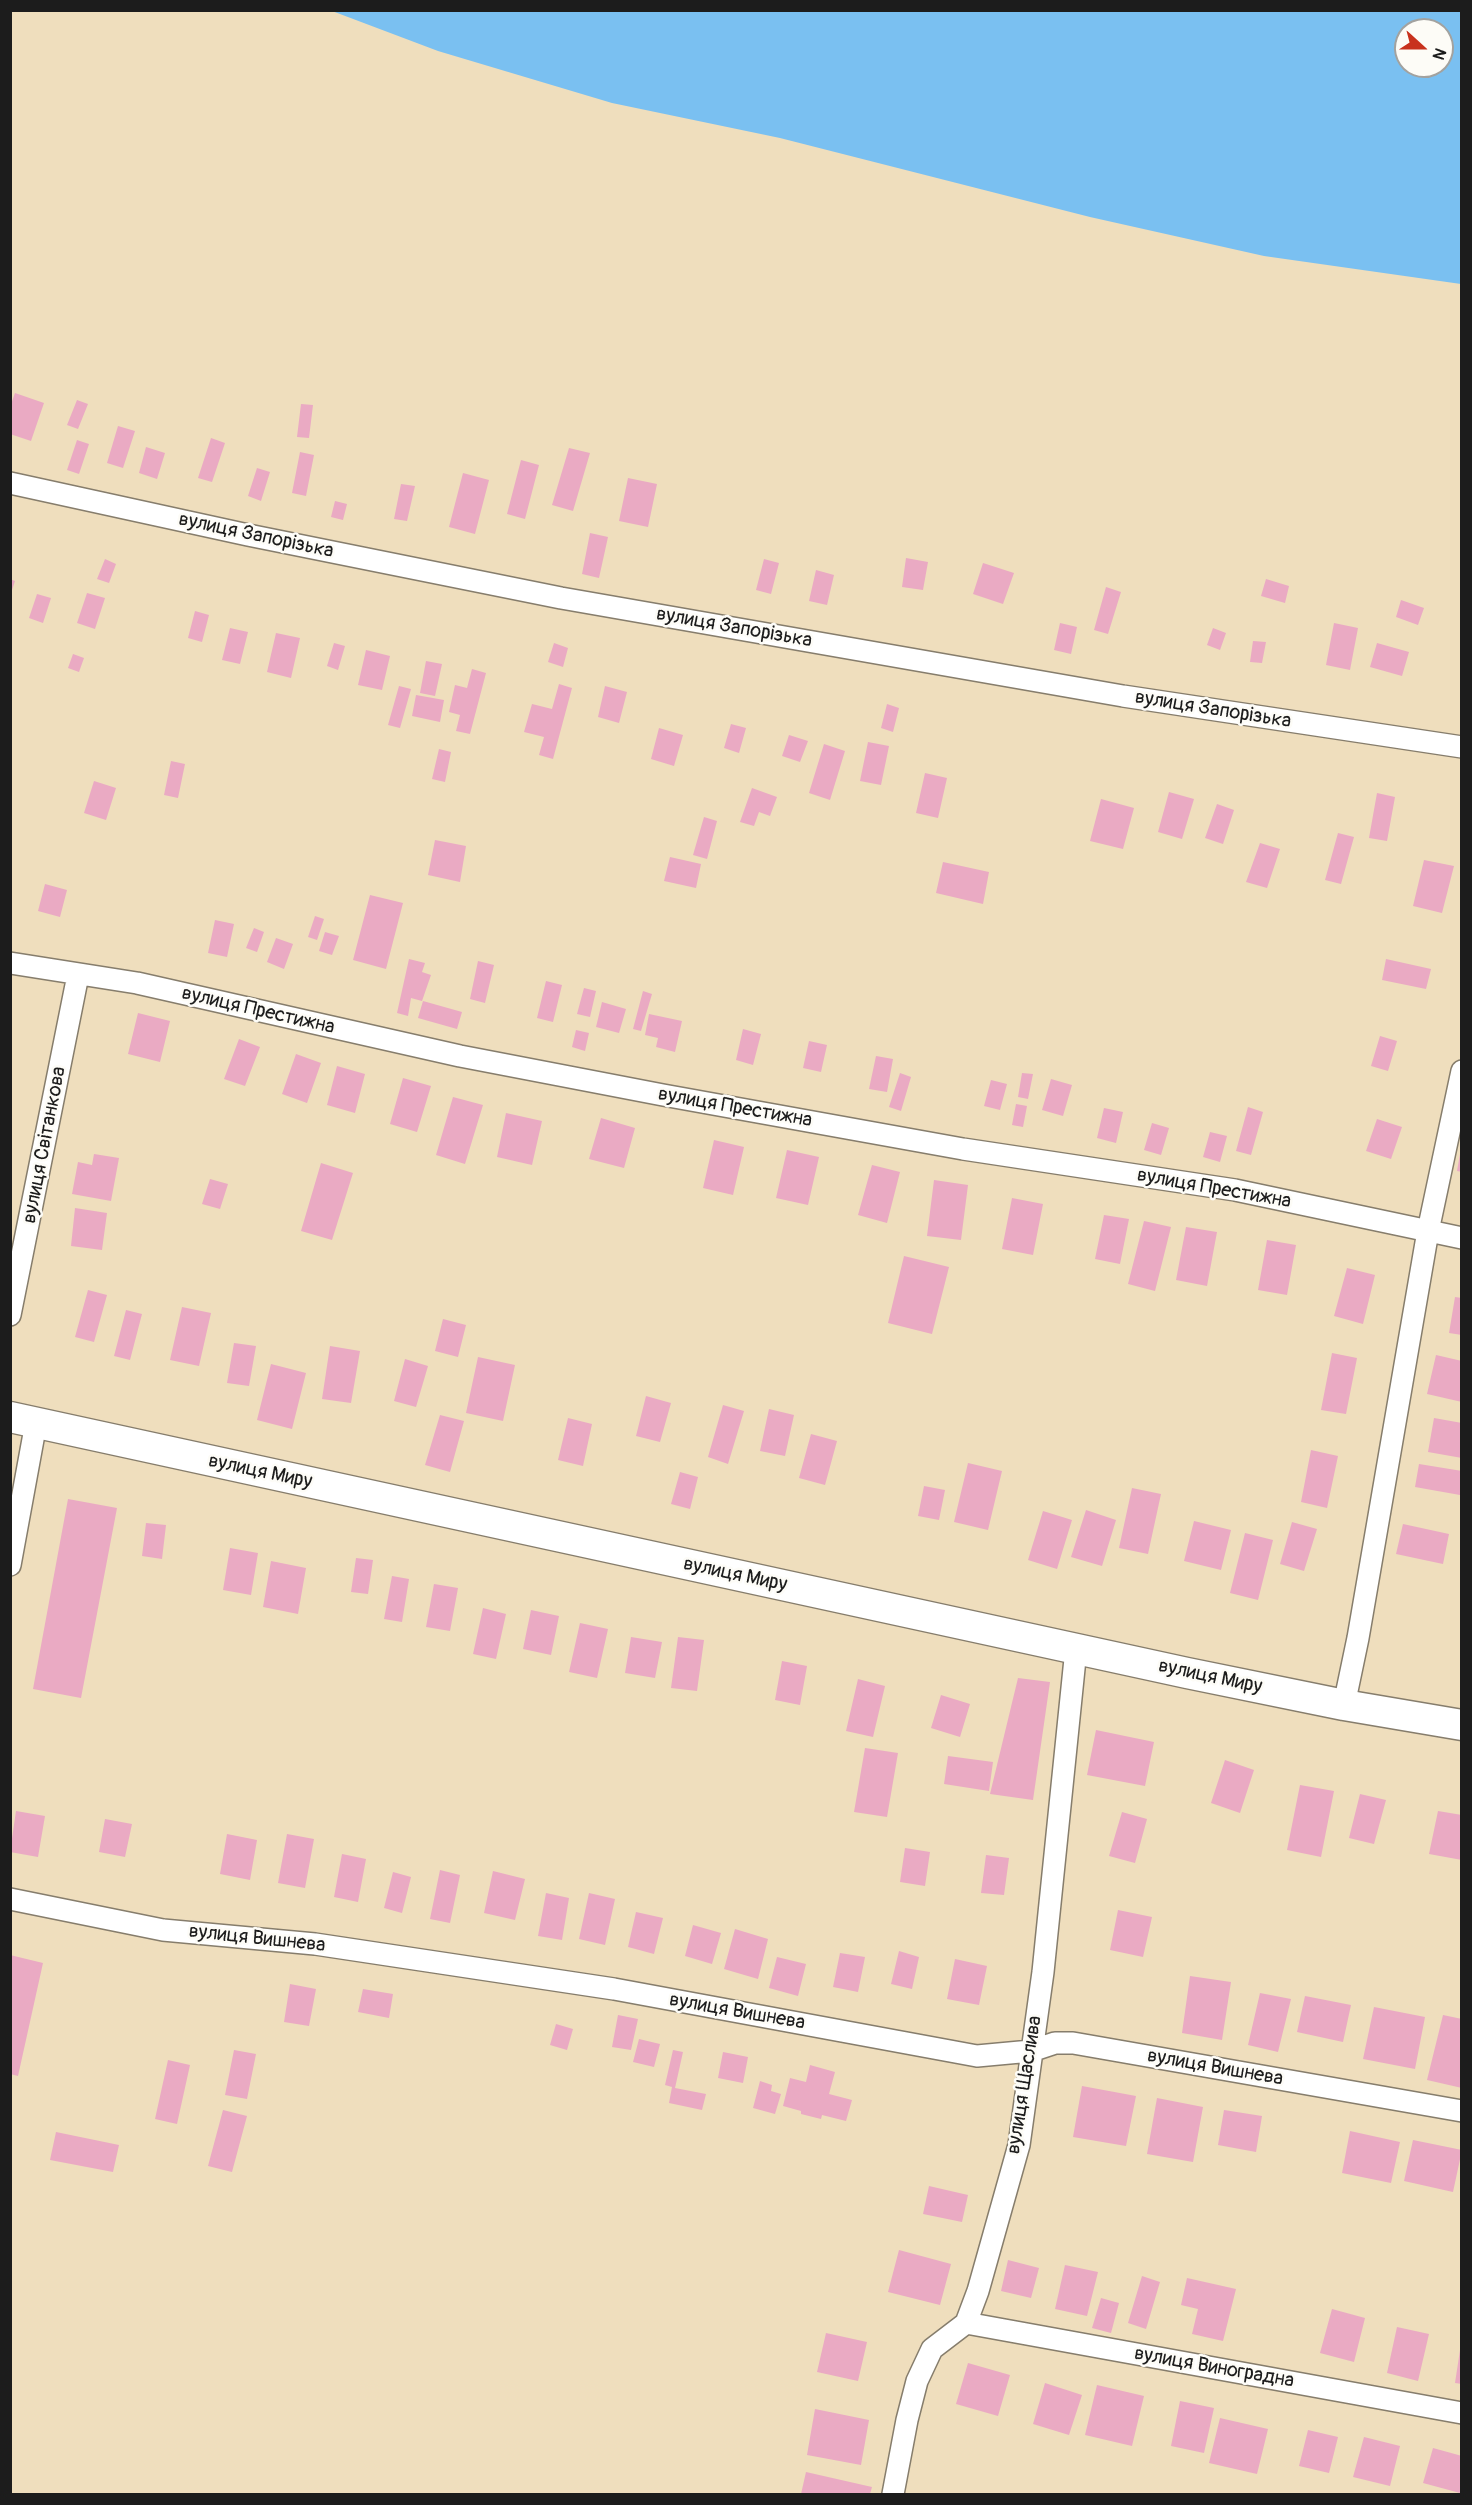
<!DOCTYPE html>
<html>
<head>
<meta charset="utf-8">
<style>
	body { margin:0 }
	#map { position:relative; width:1472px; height:2505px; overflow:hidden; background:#efdebd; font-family:Pangolin,sans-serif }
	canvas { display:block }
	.frame { position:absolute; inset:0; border:12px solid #1c1c1c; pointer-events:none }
	.north { position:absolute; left:1394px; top:18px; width:60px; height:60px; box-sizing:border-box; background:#fdfcf7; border:2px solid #a3a29f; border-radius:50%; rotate:111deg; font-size:16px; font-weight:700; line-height:24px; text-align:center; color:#1c1c1c }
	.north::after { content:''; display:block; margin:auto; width:21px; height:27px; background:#c8321e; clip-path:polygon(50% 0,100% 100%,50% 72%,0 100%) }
</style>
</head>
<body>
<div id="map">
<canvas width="1472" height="2505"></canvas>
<div class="frame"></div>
<div class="north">N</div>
</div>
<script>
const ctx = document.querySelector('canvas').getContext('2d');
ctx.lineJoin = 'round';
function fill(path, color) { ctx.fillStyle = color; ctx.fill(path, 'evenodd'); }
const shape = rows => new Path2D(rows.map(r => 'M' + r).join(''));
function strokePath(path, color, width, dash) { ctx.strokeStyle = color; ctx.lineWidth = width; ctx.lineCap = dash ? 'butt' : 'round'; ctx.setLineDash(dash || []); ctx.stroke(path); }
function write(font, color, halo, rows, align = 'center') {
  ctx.font = font + ' Pangolin,sans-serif'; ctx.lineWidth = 5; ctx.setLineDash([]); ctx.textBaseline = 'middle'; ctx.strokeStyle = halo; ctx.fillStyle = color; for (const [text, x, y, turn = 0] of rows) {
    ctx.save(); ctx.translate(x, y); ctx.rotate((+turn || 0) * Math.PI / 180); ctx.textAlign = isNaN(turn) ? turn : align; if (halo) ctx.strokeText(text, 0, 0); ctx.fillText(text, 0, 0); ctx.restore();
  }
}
fill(shape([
	[332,11,1461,11,1461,284,1264,256,1090,217,780,138,612,103,438,51],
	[1406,30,1442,30,1442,66,1406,66]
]), '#7ac0f1');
fill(shape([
	[15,393,44,403,31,441,10,434,10,407],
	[77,400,88,404,78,429,67,425],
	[301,404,313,405,309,438,297,437],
	[118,426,135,431,123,468,107,463],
	[211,438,225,443,212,482,198,478],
	[77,440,89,444,79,474,67,470],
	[146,447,165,453,157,479,139,473],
	[569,448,590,453,573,511,552,505],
	[300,452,314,455,306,496,292,493],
	[521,460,539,465,525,519,507,514],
	[257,468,270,472,261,501,248,496],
	[463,473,489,480,475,534,449,527],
	[628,478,657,484,648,527,619,521],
	[401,484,415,486,407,521,394,519],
	[335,501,347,504,343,520,331,517],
	[590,533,608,537,599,578,582,574],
	[906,558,928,562,923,590,902,587],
	[105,559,116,564,109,583,97,579],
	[764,559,779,563,771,594,756,590],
	[983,563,1014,573,1003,604,973,594],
	[816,570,834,575,827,605,809,601],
	[10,579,15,581,11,593,10,593],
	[1266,579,1289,586,1285,603,1261,596],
	[1106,587,1121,592,1108,634,1094,630],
	[87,593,105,598,95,629,77,623],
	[37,594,51,598,43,623,29,618],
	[1401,600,1424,608,1418,625,1396,617],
	[195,611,209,615,202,642,188,638],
	[1060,623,1077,627,1071,654,1054,650],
	[1334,623,1358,628,1350,670,1326,665],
	[230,628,248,632,240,664,222,660],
	[1213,628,1226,633,1220,650,1207,645],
	[276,633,300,638,291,678,267,672],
	[1253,641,1266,642,1262,663,1250,662],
	[334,643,345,646,338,670,327,666],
	[554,643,568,648,563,667,548,662],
	[1377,643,1409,652,1402,676,1370,667],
	[366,650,390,656,382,690,358,685],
	[73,654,84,658,79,672,68,668],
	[426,661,442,664,435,696,420,693],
	[472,669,486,673,470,734,456,731,460,715,449,712,455,685,467,688],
	[559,684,572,688,553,759,539,755,544,737,524,732,532,704,552,709],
	[399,686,411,689,400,728,388,725],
	[605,686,627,692,619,723,598,717],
	[416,695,444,700,440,722,412,716],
	[887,704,899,708,893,732,881,728],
	[731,724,746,728,739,753,724,748],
	[659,728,683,735,674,766,651,759],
	[789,735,808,741,800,762,782,756],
	[868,742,889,746,881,785,860,781],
	[824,744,845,751,830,800,809,793],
	[439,749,451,752,445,782,432,779],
	[171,761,185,764,178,798,164,795],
	[925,773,947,778,938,818,916,813],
	[94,781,116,788,106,820,84,813],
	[752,788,777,797,770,816,759,812,754,826,740,822],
	[1169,792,1194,799,1182,839,1158,832],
	[1377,793,1395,797,1387,841,1369,838],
	[1101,799,1134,808,1123,849,1090,841],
	[1217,804,1234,810,1223,844,1205,838],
	[704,817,717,821,707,859,693,855],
	[1338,833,1354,837,1341,884,1325,880],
	[435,840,466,846,460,882,428,875],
	[1260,843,1280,849,1267,888,1246,882],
	[670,857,701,864,696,888,664,881],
	[1424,860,1454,866,1442,913,1413,906],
	[943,862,989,872,983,904,936,893],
	[45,884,67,890,60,917,38,911],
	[370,895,403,903,386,969,353,960],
	[315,916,324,919,317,940,308,937],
	[215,920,234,924,227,957,208,953],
	[254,928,264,932,257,952,246,948],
	[325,932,339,936,332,955,319,951],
	[276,938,293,944,284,969,267,962],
	[409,959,425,963,422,972,431,975,422,1001,411,998,408,1016,397,1013],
	[1386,959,1431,969,1426,989,1382,980],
	[478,961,494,965,485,1003,470,999],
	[546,981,562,985,553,1022,537,1018],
	[584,988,596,991,590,1017,577,1014],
	[643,991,652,994,641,1031,633,1029],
	[423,1001,462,1012,457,1029,418,1018],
	[602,1002,626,1009,619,1033,596,1027],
	[138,1013,170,1021,160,1062,128,1054],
	[649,1014,682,1021,675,1052,656,1047,658,1038,645,1035],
	[743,1029,761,1034,753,1065,736,1060],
	[576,1030,589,1033,585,1051,572,1047],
	[1380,1036,1397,1041,1388,1071,1371,1066],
	[239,1039,260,1047,245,1086,224,1079],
	[809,1041,827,1045,821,1072,803,1068],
	[296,1054,321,1063,307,1103,282,1094],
	[876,1056,893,1059,887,1092,869,1089],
	[337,1066,365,1074,355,1113,327,1105],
	[900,1073,911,1077,901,1111,889,1107],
	[1022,1073,1033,1074,1028,1099,1018,1097],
	[403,1078,431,1086,417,1132,390,1124],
	[1051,1079,1072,1085,1063,1116,1042,1110],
	[991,1080,1007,1084,1000,1110,984,1106],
	[453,1097,483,1105,465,1164,436,1155],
	[1016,1104,1027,1106,1023,1127,1012,1125],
	[1248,1107,1263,1112,1251,1155,1236,1151],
	[1104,1108,1123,1112,1116,1143,1097,1138],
	[506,1113,542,1121,532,1165,497,1157],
	[601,1118,635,1128,624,1168,589,1159],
	[1377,1119,1402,1127,1391,1159,1366,1151],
	[1152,1123,1169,1128,1161,1155,1144,1150],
	[1210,1132,1227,1136,1220,1162,1203,1157],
	[714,1140,744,1147,733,1195,703,1188],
	[787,1150,819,1157,808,1205,776,1198],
	[94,1154,119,1158,111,1201,72,1194,78,1162,92,1165],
	[1460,1154,1462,1154,1462,1172,1457,1171],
	[321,1163,353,1173,332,1240,301,1231],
	[872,1165,900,1172,887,1223,858,1215],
	[210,1179,228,1184,220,1209,202,1204],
	[934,1180,968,1185,961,1240,927,1236],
	[1012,1198,1043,1204,1033,1255,1002,1249],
	[75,1208,107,1213,102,1250,71,1246],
	[1104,1215,1129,1219,1120,1264,1095,1259],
	[1144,1221,1171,1227,1155,1291,1128,1284],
	[1186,1227,1217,1232,1207,1286,1176,1280],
	[1267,1240,1296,1245,1287,1295,1258,1290],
	[904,1256,949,1267,932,1334,888,1323],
	[1347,1268,1375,1275,1363,1324,1334,1316],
	[88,1290,107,1295,94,1342,75,1337],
	[1455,1297,1462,1298,1462,1335,1449,1333],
	[182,1307,211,1313,199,1366,170,1360],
	[126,1310,142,1314,130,1360,114,1356],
	[443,1319,466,1325,458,1357,435,1351],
	[234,1343,256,1346,249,1386,227,1383],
	[330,1346,360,1351,351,1403,322,1399],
	[1332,1353,1357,1358,1346,1414,1321,1410],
	[1436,1355,1462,1361,1462,1402,1427,1394],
	[478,1357,515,1365,503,1421,466,1413],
	[405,1359,428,1366,416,1407,394,1401],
	[271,1364,306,1373,292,1429,257,1420],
	[646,1396,671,1403,660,1442,636,1436],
	[723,1405,744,1411,728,1464,708,1457],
	[769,1409,794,1415,785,1456,760,1451],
	[440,1415,464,1421,450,1472,425,1465],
	[568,1418,592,1424,583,1466,558,1460],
	[1434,1418,1462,1423,1462,1458,1428,1452],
	[811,1434,837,1441,825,1485,799,1478],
	[1311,1450,1338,1456,1327,1508,1301,1502],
	[968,1463,1002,1471,988,1530,954,1522],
	[1419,1464,1462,1471,1460,1495,1415,1487],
	[680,1472,698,1477,690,1509,671,1504],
	[924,1486,945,1490,939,1520,918,1516],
	[1132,1488,1161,1494,1148,1554,1119,1548],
	[68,1499,117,1508,81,1698,33,1689],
	[1086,1510,1116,1520,1102,1566,1071,1557],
	[1043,1511,1072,1520,1057,1569,1028,1560],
	[1194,1521,1231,1530,1221,1570,1184,1561],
	[1292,1522,1317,1529,1304,1571,1280,1564],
	[146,1523,166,1525,162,1559,142,1556],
	[1403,1524,1449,1534,1443,1564,1396,1554],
	[1245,1533,1273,1540,1258,1600,1230,1593],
	[230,1548,258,1553,251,1595,223,1590],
	[356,1558,373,1560,368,1594,351,1592],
	[271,1561,306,1568,298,1614,263,1607],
	[392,1576,409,1579,402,1622,384,1619],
	[434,1584,458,1588,450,1631,426,1627],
	[483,1608,506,1614,496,1659,473,1654],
	[531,1610,559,1616,551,1655,523,1649],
	[580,1623,608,1629,597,1678,569,1672],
	[631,1637,662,1642,655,1678,625,1673],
	[678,1637,704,1640,697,1691,671,1688],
	[782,1661,807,1666,800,1705,775,1700],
	[1018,1678,1050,1682,1033,1800,990,1794],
	[858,1679,885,1686,873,1737,846,1731],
	[941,1695,970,1704,960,1737,931,1728],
	[1096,1730,1154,1742,1145,1786,1087,1775],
	[865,1748,898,1753,887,1817,854,1812],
	[948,1756,993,1762,989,1791,944,1784],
	[1225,1760,1254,1770,1240,1813,1211,1803],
	[1300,1785,1334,1791,1321,1857,1287,1850],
	[1360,1794,1386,1800,1374,1844,1349,1838],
	[16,1811,45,1816,38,1857,10,1852],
	[1438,1811,1462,1815,1462,1860,1429,1854],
	[1122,1812,1147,1819,1135,1863,1109,1856],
	[105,1819,132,1824,125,1857,99,1852],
	[227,1834,257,1840,250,1880,220,1874],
	[287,1834,314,1839,305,1888,278,1883],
	[905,1848,930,1852,925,1886,900,1882],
	[342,1854,366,1859,358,1902,334,1897],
	[986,1855,1009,1858,1004,1895,981,1893],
	[440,1870,460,1875,450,1923,430,1919],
	[493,1871,525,1879,515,1920,484,1913],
	[393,1872,411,1877,402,1913,384,1908],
	[546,1893,569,1898,562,1940,538,1936],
	[589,1893,615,1899,605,1945,579,1939],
	[1118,1910,1152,1917,1143,1957,1110,1950],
	[636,1912,663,1918,654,1954,628,1947],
	[693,1925,721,1933,712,1964,685,1956],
	[735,1929,768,1939,758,1979,724,1969],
	[899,1951,919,1957,912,1989,891,1984],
	[840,1953,865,1957,858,1992,833,1987],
	[10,1955,43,1963,18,2076,10,2074],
	[777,1957,806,1964,798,1996,769,1988],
	[955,1959,987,1966,979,2005,947,1999],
	[1190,1976,1231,1982,1222,2040,1182,2033],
	[290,1984,316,1989,309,2026,284,2022],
	[363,1989,393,1994,389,2018,358,2012],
	[1260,1993,1291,1999,1278,2052,1248,2045],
	[1305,1996,1351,2005,1343,2042,1297,2032],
	[1374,2007,1425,2017,1415,2069,1363,2059],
	[618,2015,638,2019,631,2050,612,2047],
	[1443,2015,1462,2019,1462,2088,1427,2080],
	[556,2024,573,2029,567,2050,550,2045],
	[639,2039,660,2044,654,2067,633,2062],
	[234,2050,256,2054,247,2099,225,2095],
	[673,2050,683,2052,675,2088,706,2094,702,2110,669,2103,672,2087,665,2085],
	[723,2052,748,2057,743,2083,718,2078],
	[168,2060,190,2065,177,2124,155,2119],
	[810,2065,835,2072,829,2094,852,2100,846,2121,822,2115,821,2119,801,2114,801,2111,783,2106,790,2078,806,2082],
	[760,2081,772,2085,771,2091,781,2094,775,2114,753,2108],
	[1082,2086,1136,2096,1126,2146,1073,2137],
	[1157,2098,1203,2107,1193,2162,1147,2154],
	[223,2110,247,2116,232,2172,208,2166],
	[1224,2110,1262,2116,1256,2152,1218,2145],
	[1350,2131,1400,2142,1391,2183,1342,2173],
	[56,2132,119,2145,113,2172,50,2160],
	[1413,2140,1462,2150,1453,2192,1404,2181],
	[929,2186,968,2195,962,2222,923,2214],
	[899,2250,951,2264,940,2305,888,2292],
	[1008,2260,1039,2268,1031,2298,1001,2291],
	[1065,2265,1098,2272,1087,2316,1055,2309],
	[1142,2276,1160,2282,1146,2329,1128,2323],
	[1187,2278,1236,2289,1223,2341,1192,2334,1198,2309,1181,2305],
	[1101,2298,1119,2303,1111,2333,1092,2328],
	[1332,2309,1365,2318,1354,2362,1320,2353],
	[1397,2327,1429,2334,1418,2381,1387,2373],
	[826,2333,867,2342,858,2381,817,2372],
	[1460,2350,1462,2350,1462,2384,1455,2383],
	[968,2363,1010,2375,998,2416,956,2404],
	[1045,2383,1082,2395,1069,2435,1033,2424],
	[1097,2385,1144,2396,1132,2446,1085,2435],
	[1180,2401,1214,2408,1204,2453,1171,2446],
	[815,2409,869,2420,861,2465,807,2455],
	[1220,2418,1268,2429,1257,2474,1209,2463],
	[1308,2430,1338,2437,1329,2473,1299,2466],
	[1364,2437,1400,2446,1390,2486,1353,2477],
	[1433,2448,1462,2456,1460,2493,1423,2483],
	[806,2472,872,2487,870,2494,801,2494]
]), '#eaaac3');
const street = shape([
	[10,483,248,535,561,598,1123,696,1462,747],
	[10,963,137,983,460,1056,663,1095,963,1149,1235,1190,1462,1238],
	[10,1315,78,975],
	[10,1565,36,1423],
	[1344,1705,1358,1638,1428,1231,1462,1071],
	[10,1899,163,1930,315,1944,614,1989,977,2056,1031,2051,1055,2043,1073,2043,1462,2111],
	[966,2323,1462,2413],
	[893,2494,907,2420,917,2381,932,2349,966,2323,978,2291,1019,2145,1043,1972,1076,1649]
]);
const secondary = shape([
	[10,1417,1187,1673,1344,1705,1462,1725]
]);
strokePath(street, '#867d6c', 24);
strokePath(secondary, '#867d6c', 33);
strokePath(street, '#fff', 21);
strokePath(secondary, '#fff', 30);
write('20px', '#1c1c1c', '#fdfcf7', [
	["вулиця Запорізька",256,536,12],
	["вулиця Запорізька",734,628,10],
	["вулиця Запорізька",1213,710,9],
	["вулиця Престижна",258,1011,13],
	["вулиця Престижна",735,1108,10],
	["вулиця Світанкова",45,1145,-79],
	["вулиця Престижна",1214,1189,10],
	["вулиця Миру",260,1472,12],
	["вулиця Миру",735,1575,12],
	["вулиця Миру",1210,1677,12],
	["вулиця Вишнева",257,1939,6],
	["вулиця Вишнева",737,2012,10],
	["вулиця Вишнева",1215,2068,10],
	["вулиця Щаслива",1025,2085,-81],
	["вулиця Виноградна",1214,2368,10]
]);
</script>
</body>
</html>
